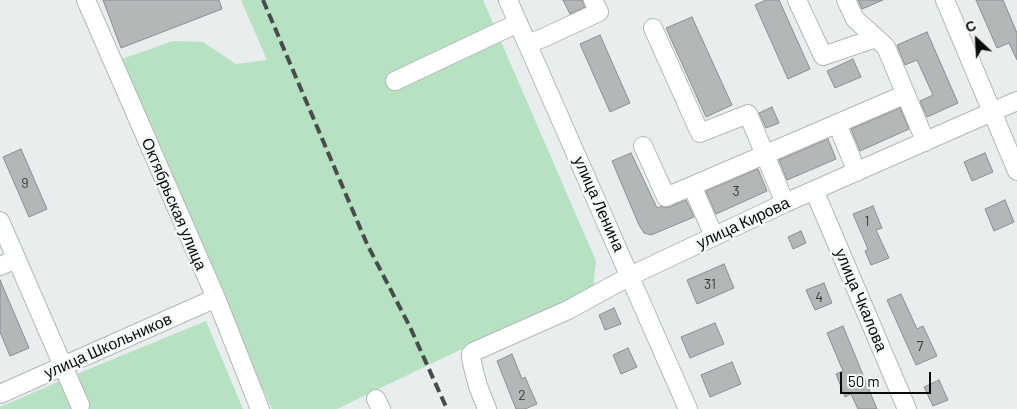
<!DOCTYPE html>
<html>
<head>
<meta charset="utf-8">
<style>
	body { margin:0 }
	#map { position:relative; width:1017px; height:409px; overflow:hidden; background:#e8eded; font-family:Barlow,sans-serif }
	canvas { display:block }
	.north { position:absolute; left:952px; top:15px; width:50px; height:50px; -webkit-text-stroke:4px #f6fafa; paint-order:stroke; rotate:335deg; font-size:14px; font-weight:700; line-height:20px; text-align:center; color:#0a0c0c }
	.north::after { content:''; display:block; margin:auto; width:18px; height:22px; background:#0a0c0c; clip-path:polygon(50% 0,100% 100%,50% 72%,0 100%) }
	.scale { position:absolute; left:840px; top:372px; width:91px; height:22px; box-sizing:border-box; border:2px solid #0a0c0c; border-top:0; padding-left:6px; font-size:15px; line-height:18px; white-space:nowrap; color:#0a0c0c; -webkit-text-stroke:4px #f6fafa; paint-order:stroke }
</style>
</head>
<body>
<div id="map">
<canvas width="1017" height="409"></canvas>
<div class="north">С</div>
<div class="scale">50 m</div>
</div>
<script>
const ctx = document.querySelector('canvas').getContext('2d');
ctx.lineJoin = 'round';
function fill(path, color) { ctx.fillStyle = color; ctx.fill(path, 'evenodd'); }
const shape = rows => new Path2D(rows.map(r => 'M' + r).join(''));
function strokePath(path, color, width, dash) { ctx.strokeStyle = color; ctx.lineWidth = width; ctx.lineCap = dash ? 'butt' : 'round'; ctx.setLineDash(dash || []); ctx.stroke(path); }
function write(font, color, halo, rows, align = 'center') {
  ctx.font = font + ' Barlow,sans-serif'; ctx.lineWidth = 5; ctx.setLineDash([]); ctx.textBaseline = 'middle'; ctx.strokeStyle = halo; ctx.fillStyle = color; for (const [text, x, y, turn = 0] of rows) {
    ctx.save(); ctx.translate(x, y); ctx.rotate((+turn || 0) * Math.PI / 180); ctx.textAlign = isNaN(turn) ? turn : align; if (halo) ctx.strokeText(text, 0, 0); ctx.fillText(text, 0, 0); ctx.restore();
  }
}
fill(shape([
	[241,0,483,0,596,261,593,289,445,357,337,409,272,409,119,60,173,41,203,42,236,64,267,60],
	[206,321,243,409,0,409,0,407,67,378]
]), '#b7e2c2');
const building = shape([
	[103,0,219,0,222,9,121,48,103,0],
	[563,0,582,0,585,7,570,14,563,0],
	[766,0,779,0,810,69,788,79,755,5,766,0],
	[858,0,883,0,862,9,858,0],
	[976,0,1003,0,1017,33,1017,60,1009,43,997,48,976,0],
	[692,17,732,105,706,117,666,28,692,17],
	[927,32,958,103,927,117,920,101,933,95,917,60,905,65,897,45,927,32],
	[600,35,630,103,610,112,580,44,600,35],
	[853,59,861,77,835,88,827,71,853,59],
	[772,107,779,123,766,128,759,113,772,107],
	[900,108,909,129,860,151,851,129,900,108],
	[828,139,836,159,787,180,779,160,828,139],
	[21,149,47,209,29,217,3,157,21,149],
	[631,153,657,208,662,206,665,208,670,207,686,200,694,217,651,235,644,233,639,225,612,161,631,153],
	[985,153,993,172,972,181,964,162,985,153],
	[758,169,767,191,716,214,706,191,758,169],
	[1005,200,1014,222,994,231,985,209,1005,200],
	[873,206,882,228,876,230,889,258,871,265,865,251,868,249,853,214,873,206],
	[801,231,806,243,793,249,788,237,801,231],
	[724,264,734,288,697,304,687,280,724,264],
	[0,280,29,348,10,356,0,332,0,280],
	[824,283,832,303,815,310,806,290,824,283],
	[901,294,917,329,923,326,937,356,916,365,887,300,901,294],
	[614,308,621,324,605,330,599,315,614,308],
	[715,323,724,344,690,358,681,337,715,323],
	[843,326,868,387,877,409,858,409,851,394,845,397,836,374,843,371,827,333,843,326],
	[628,348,637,367,621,374,613,355,628,348],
	[512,354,522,379,525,377,537,404,525,409,516,409,497,361,512,354],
	[732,362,741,384,710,397,701,375,732,362],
	[939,380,948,400,933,406,924,387,939,380]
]);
fill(building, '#b3b7b8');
strokePath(building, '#8b8e90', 1);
const minor = shape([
	[86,0,216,298,260,409],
	[508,0,688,409],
	[797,0,823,56,876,38],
	[846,0,855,19,886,47,921,131,925,142],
	[945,0,1017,171],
	[653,28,700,133,748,114,785,203],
	[527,44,543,38,599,12,593,0],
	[395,81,518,23],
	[837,124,857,172],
	[643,146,666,197,906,94],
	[692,186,714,236],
	[814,190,907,409],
	[0,221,80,405],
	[0,266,16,259],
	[0,394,216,298],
	[376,399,381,409],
	[487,409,478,386,473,367,471,357,471,354,473,352,568,310,630,276,785,203,1017,101]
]);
strokePath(minor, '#b3b7b8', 20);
strokePath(minor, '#fff', 18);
strokePath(shape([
	[263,0,367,244,410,327,447,409]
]), '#494c4c', 4, [10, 5]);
write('14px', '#343737', null, [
	["9",25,183],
	["3",736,191],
	["1",867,221],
	["31",710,284],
	["4",819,297],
	["7",920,346],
	["2",522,395]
]);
write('16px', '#0a0c0c', '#f6fafa', [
	["Октябрьская улица",174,204,67],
	["улица Ленина",599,204,66],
	["улица Кирова",743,223,-25],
	["улица Чкалова",861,300,67],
	["улица Школьников",108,346,-24]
]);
</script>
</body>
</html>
